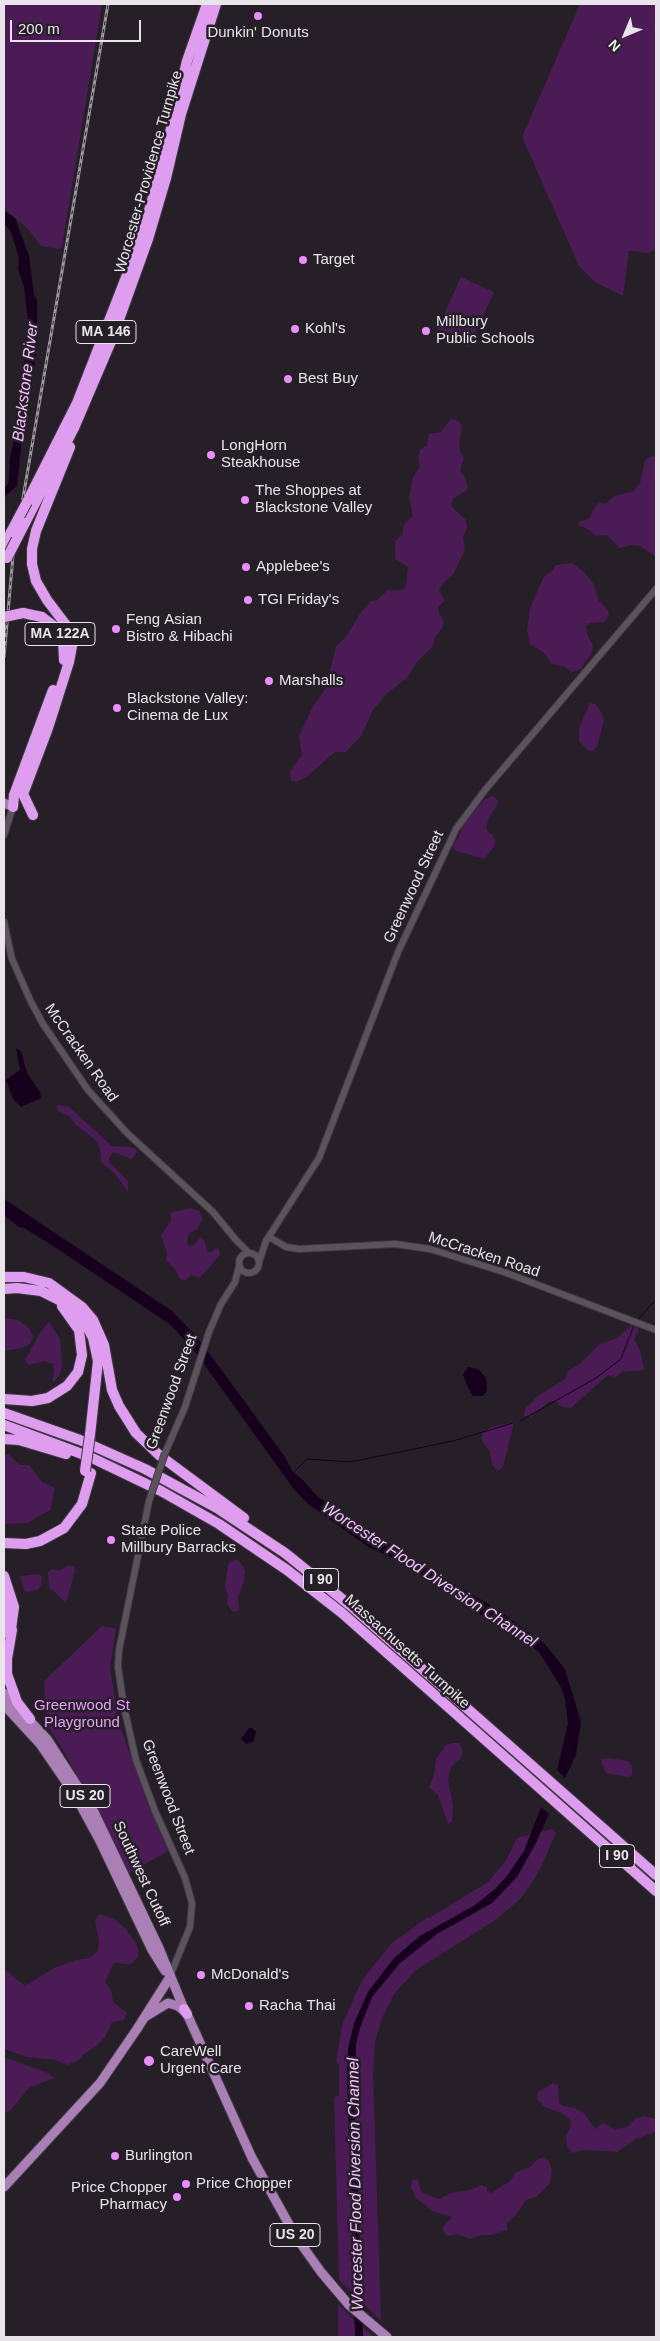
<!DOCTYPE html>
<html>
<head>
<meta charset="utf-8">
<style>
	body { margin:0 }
	#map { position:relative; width:660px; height:2341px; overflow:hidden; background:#261f28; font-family:Helvetica,sans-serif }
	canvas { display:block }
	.frame { position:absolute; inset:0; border:5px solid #e9e4ea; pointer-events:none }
	.north { position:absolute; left:600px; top:10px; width:50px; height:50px; -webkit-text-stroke:4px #261f28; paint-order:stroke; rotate:225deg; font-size:14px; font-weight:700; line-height:20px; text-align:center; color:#e9e4ea }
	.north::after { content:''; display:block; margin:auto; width:18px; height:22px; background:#e9e4ea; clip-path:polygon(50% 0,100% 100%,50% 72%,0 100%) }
	.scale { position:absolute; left:10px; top:20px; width:131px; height:22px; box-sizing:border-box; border:2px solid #e9e4ea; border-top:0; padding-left:6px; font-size:15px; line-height:18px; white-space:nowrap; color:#e9e4ea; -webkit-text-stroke:4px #261f28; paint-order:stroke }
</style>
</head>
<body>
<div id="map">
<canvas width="660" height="2341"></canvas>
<div class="frame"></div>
<div class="north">N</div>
<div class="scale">200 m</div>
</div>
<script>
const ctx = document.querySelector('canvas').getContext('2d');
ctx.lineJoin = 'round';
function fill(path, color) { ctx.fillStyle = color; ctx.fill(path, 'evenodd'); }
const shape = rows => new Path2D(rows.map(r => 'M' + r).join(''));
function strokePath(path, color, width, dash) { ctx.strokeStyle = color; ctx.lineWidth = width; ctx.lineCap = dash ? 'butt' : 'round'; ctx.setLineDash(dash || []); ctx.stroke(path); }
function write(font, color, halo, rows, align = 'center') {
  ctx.font = font + ' Helvetica,sans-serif'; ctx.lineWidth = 5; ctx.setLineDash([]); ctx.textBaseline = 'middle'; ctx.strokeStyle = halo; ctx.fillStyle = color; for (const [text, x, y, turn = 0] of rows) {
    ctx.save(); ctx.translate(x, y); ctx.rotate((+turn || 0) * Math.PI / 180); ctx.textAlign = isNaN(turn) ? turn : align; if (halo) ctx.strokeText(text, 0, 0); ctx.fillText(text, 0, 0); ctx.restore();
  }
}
fill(shape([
	[4,4,102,4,62,247,58,249,41,246,29,230,4,208],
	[580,4,656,4,656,249,649,253,629,251,623,296,595,282,579,266,522,137],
	[461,277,494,292,469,347,436,332],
	[451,419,459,421,462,426,459,443,460,451,464,458,460,471,465,477,468,489,453,499,451,506,466,520,467,528,463,537,465,550,453,575,444,582,439,590,445,601,438,607,439,613,444,622,443,627,435,637,433,646,417,662,407,678,385,695,373,710,361,736,346,752,335,752,308,776,296,782,291,781,290,771,302,755,299,736,312,708,326,688,336,646,346,637,361,612,371,601,377,600,388,590,403,590,406,587,408,567,395,559,395,541,402,535,404,524,413,516,409,498,413,477,420,467,418,459,420,450,427,445,429,434,441,432],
	[652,456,656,457,656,557,640,546,631,545,620,548,607,535,595,536,591,531,578,525,580,521,589,519,598,502,605,504,614,496,634,491,640,483,645,460],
	[571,563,583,571,593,583,599,601,608,610,609,615,604,622,590,623,586,626,587,634,593,645,591,654,583,664,582,669,572,672,565,667,551,663,543,652,530,644,527,631,530,608,544,576,552,571,556,565],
	[590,703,595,704,600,710,604,720,597,747,593,751,587,750,579,740,579,728],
	[492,796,498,800,498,803,489,818,486,827,487,831,493,835,495,841,494,847,484,859,457,851,453,848,454,843,458,838,464,824,485,799],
	[59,1105,69,1107,112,1146,130,1147,136,1149,137,1152,132,1159,113,1152,109,1158,109,1162,128,1181,128,1192,116,1175,101,1162,100,1149,96,1140,76,1125,69,1116,58,1111,56,1106],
	[190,1208,199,1211,203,1219,197,1229,189,1233,187,1244,190,1246,194,1245,201,1237,205,1241,207,1252,211,1252,216,1248,219,1249,220,1255,200,1278,191,1275,185,1281,179,1278,176,1270,166,1260,167,1253,161,1235,171,1221,170,1213],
	[4,1318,18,1320,29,1328,33,1336,31,1343,22,1348,4,1351],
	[49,1322,60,1339,61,1348,62,1367,60,1374,54,1382,52,1380,54,1371,53,1364,44,1361,29,1365,25,1360,41,1331],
	[638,1323,638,1332,634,1339,640,1350,644,1370,622,1372,616,1377,608,1375,571,1408,562,1407,555,1401,550,1401,531,1417,524,1416,525,1409,538,1396,565,1379,568,1371,581,1363,599,1345,619,1337,632,1324],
	[514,1422,503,1467,498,1471,492,1465,490,1452,482,1441,482,1433,491,1427],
	[8,1454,20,1465,29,1465,42,1482,55,1488,50,1510,27,1523,4,1524,4,1455],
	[237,1559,243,1566,245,1571,244,1582,238,1597,239,1609,236,1612,232,1611,227,1603,228,1595,225,1586,228,1564],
	[69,1565,74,1567,75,1571,66,1603,49,1587,48,1572,52,1569,59,1571],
	[39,1574,42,1577,41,1585,38,1590,25,1592,20,1576],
	[102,1626,116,1629,110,1668,119,1723,148,1805,168,1851,126,1875,107,1830,63,1750,47,1725,44,1681],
	[453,1743,459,1743,463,1750,460,1759,451,1767,448,1780,453,1805,452,1822,448,1824,438,1795,429,1787,434,1775,436,1759,446,1745],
	[609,1758,628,1761,632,1767,632,1775,628,1777,606,1773,601,1762,603,1759],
	[552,1829,556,1833,542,1865,534,1880,520,1899,494,1921,416,1970,394,1994,382,2018,375,2042,373,2072,381,2321,339,2280,334,2097,339,2096,339,2064,336,2063,342,2025,362,1980,392,1943,428,1917,429,1918,488,1882,505,1862,517,1838],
	[100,1914,116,1920,126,1929,136,1943,139,1952,138,1957,131,1964,123,1964,117,1962,113,1964,105,1982,112,1992,113,2002,127,2013,124,2020,112,2022,105,2037,96,2046,84,2054,79,2060,67,2065,56,2060,27,2057,4,2049,4,1969,25,1986,54,1968,76,1960,90,1958,98,1951,99,1941,95,1920],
	[4,2057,48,2073,54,2078,29,2088,10,2111,4,2113],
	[553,2083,558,2085,559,2103,563,2106,574,2108,584,2113,595,2129,603,2123,615,2129,627,2127,636,2118,645,2116,656,2119,656,2132,636,2139,617,2152,585,2150,572,2153,567,2146,566,2136,571,2126,570,2119,563,2114,545,2107,537,2099,538,2092],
	[544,2157,549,2161,552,2170,550,2183,536,2197,526,2200,516,2215,507,2223,507,2230,491,2235,481,2235,470,2239,457,2234,448,2236,444,2232,443,2227,452,2217,432,2211,416,2198,411,2187,412,2180,418,2179,420,2189,423,2193,439,2199,451,2193,470,2190,481,2185,487,2187,487,2191,491,2193,510,2181,516,2172,530,2167,538,2159],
	[338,2304,352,2318,374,2337,338,2337]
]), '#4a1b55');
fill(shape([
	[4,211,15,218,29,256,34,295,37,300,37,331,36,356,27,417,22,438,17,486,4,497,4,488,8,484,9,479,10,458,15,435,16,412,21,391,28,320,24,287,18,269,19,258,11,232,4,223],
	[16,1048,21,1051,27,1073,40,1092,41,1098,21,1107,13,1099,6,1080,20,1070],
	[4,1199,172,1311,196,1336,223,1372,285,1457,293,1472,303,1480,318,1497,407,1556,495,1608,544,1643,565,1669,581,1722,576,1755,565,1778,557,1770,568,1724,565,1699,561,1687,539,1652,519,1636,484,1617,408,1566,367,1546,307,1503,293,1488,196,1353,171,1325,50,1244,24,1228,19,1227,4,1215],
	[468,1367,478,1369,486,1378,487,1390,483,1396,473,1396,468,1388,463,1375],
	[249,1728,252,1728,256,1732,253,1742,246,1744,241,1739],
	[541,1807,549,1814,537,1841,517,1877,492,1903,437,1934,400,1963,372,1997,360,2028,356,2044,355,2108,363,2337,355,2337,347,2069,348,2049,354,2023,368,1992,394,1958,420,1936,475,1905,495,1889,507,1876,524,1851]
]), '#17001d');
strokePath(shape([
	[638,1319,656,1300],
	[520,1421,596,1378,621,1359,634,1325],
	[292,1474,307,1459,350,1462,453,1441,513,1423]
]), '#17001d', 1);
const minor = shape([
	[4,835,13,807],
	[4,922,12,959,31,1002,43,1024,88,1090,127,1133,213,1212,236,1240,249,1253],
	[269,1237,286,1247,299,1249,395,1244,430,1249,504,1272,656,1330],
	'239 1263a10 10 0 1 1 20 0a10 10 0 1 1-20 0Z',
	[259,1262,266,1241,319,1158,398,952,456,829,485,790,656,589],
	[165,1453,185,1407,209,1332,221,1304,235,1282,239,1266],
	[149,1501,119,1650,118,1667,124,1707,136,1760,155,1811,185,1878,192,1903,190,1927,170,1976]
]);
const major = shape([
	[4,803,13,807],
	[4,1693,47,1739,94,1812,159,1948,184,2009],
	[4,1705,40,1744,75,1795,99,1839,152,1950,165,1971],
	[145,2017,168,2003,178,2006,187,2014,252,2158,296,2237,321,2272,349,2305,387,2337],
	[4,2187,100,2083,137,2029,170,1977]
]);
const highway = shape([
	[27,502,77,403,139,244,161,170,187,61,207,4],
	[25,523,74,428,112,339,148,239,166,178,181,114,216,4],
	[4,547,11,532],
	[23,613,42,617,55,627,63,639,64,660],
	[13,807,14,795,53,690],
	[33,815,23,794,48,728,69,662,72,646,66,625,47,600,36,581,32,564,32,549,36,531,70,447],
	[4,1277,24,1277,49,1283,82,1307,93,1320,104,1345,112,1390,119,1406,136,1433,159,1455,244,1518],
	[4,1289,17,1288,41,1291,65,1303,85,1322,93,1338,98,1361,90,1435],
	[4,1399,32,1401,48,1398,67,1386,78,1372,82,1355,79,1330,62,1306],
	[4,1413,80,1440,145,1469,217,1508,285,1553,352,1607,656,1875],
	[4,1425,90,1457,161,1491,219,1524,287,1570,342,1613,656,1891],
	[4,1439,19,1440,66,1454],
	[4,1543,26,1544,40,1541,64,1528,82,1504,91,1473],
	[4,1576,14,1607,10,1636],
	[4,1595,7,1610,4,1632],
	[12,1630,7,1659,7,1674,17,1702,30,1719],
	[184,2009,187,2014]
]);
strokePath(minor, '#3f3941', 8);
strokePath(major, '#3f3941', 11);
strokePath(highway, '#3f3941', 12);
strokePath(minor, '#5b525d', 6);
strokePath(major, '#aa7fb5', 9);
strokePath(highway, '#df9df0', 10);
const rail = shape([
	[4,657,13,556,108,4]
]);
strokePath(rail, '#9d979e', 3);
strokePath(rail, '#261f28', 1, [4]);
const minorBridge = shape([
	[149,1501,165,1453]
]);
const highwayBridge = shape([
	[11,532,27,502],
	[7,558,25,523],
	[4,617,23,613],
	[85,1471,90,1435]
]);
strokePath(minorBridge, '#3f3941', 8, []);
strokePath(highwayBridge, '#3f3941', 12, []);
strokePath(minorBridge, '#5b525d', 6);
strokePath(highwayBridge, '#df9df0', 10);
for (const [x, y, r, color] of [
	[258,16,5,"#e98efe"],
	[303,260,5,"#e98efe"],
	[295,329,5,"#e98efe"],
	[426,331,5,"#e98efe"],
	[288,379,5,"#e98efe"],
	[211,455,5,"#e98efe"],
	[245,500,5,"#e98efe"],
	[246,567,5,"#e98efe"],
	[248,600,5,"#e98efe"],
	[116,629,5,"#e98efe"],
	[269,681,5,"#e98efe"],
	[117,708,5,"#e98efe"],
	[111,1540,5,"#e98efe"],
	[201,1975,5,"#e98efe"],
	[249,2006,5,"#e98efe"],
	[149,2061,6,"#e98efe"],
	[115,2156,5,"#e98efe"],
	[186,2184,5,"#e98efe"],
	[177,2197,5,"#e98efe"]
]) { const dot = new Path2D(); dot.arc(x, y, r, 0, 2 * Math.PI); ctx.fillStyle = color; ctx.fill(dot); strokePath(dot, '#261f28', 2); }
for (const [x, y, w] of [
	[106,332,60],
	[60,634,70],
	[321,1580,35],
	[85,1796,50],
	[617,1856,35],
	[295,2235,50]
]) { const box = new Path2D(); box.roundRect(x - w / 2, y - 11.5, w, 23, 4); ctx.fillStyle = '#261f28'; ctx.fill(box); strokePath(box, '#e9e4ea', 1); }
write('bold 14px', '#e9e4ea', null, [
	["MA 146",106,332],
	["MA 122A",60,634],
	["I 90",321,1580],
	["US 20",85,1796],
	["I 90",617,1856],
	["US 20",295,2235]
]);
write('15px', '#e9e4ea', '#261f28', [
	["Dunkin' Donuts",258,33,"center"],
	["Target",313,260],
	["Millbury",436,322],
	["Public Schools",436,339],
	["Kohl's",305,329],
	["Best Buy",298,379],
	["LongHorn",221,446],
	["Steakhouse",221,463],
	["The Shoppes at",255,491],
	["Blackstone Valley",255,508],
	["Applebee's",256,567],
	["TGI Friday's",258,600],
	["Feng Asian",126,620],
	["Bistro & Hibachi",126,637],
	["Marshalls",279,681],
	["Blackstone Valley:",127,699],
	["Cinema de Lux",127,716],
	["State Police",121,1531],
	["Millbury Barracks",121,1548],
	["McDonald's",211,1975],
	["Racha Thai",259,2006],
	["CareWell",160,2052],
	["Urgent Care",160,2069],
	["Burlington",125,2156],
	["Price Chopper",196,2184],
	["Price Chopper",167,2188,"right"],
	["Pharmacy",167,2205,"right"]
], 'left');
write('15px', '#e9e4ea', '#261f28', [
	["Worcester-Providence Turnpike",149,172,-74],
	["Greenwood Street",414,887,-65],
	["McCracken Road",81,1053,55],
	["McCracken Road",484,1255,18],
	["Greenwood Street",172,1392,-70],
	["Massachusetts Turnpike",407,1652,42],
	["Greenwood Street",168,1797,69],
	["Southwest Cutoff",141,1874,65]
]);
write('15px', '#eb9cfe', '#261f28', [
	["Greenwood St",82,1706],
	["Playground",82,1723]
]);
write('italic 16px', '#f3c3fe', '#261f28', [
	["Blackstone River",26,382,-83],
	["Worcester Flood Diversion Channel",429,1575,33],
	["Worcester Flood Diversion Channel",356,2184,-91]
]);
</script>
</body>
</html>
